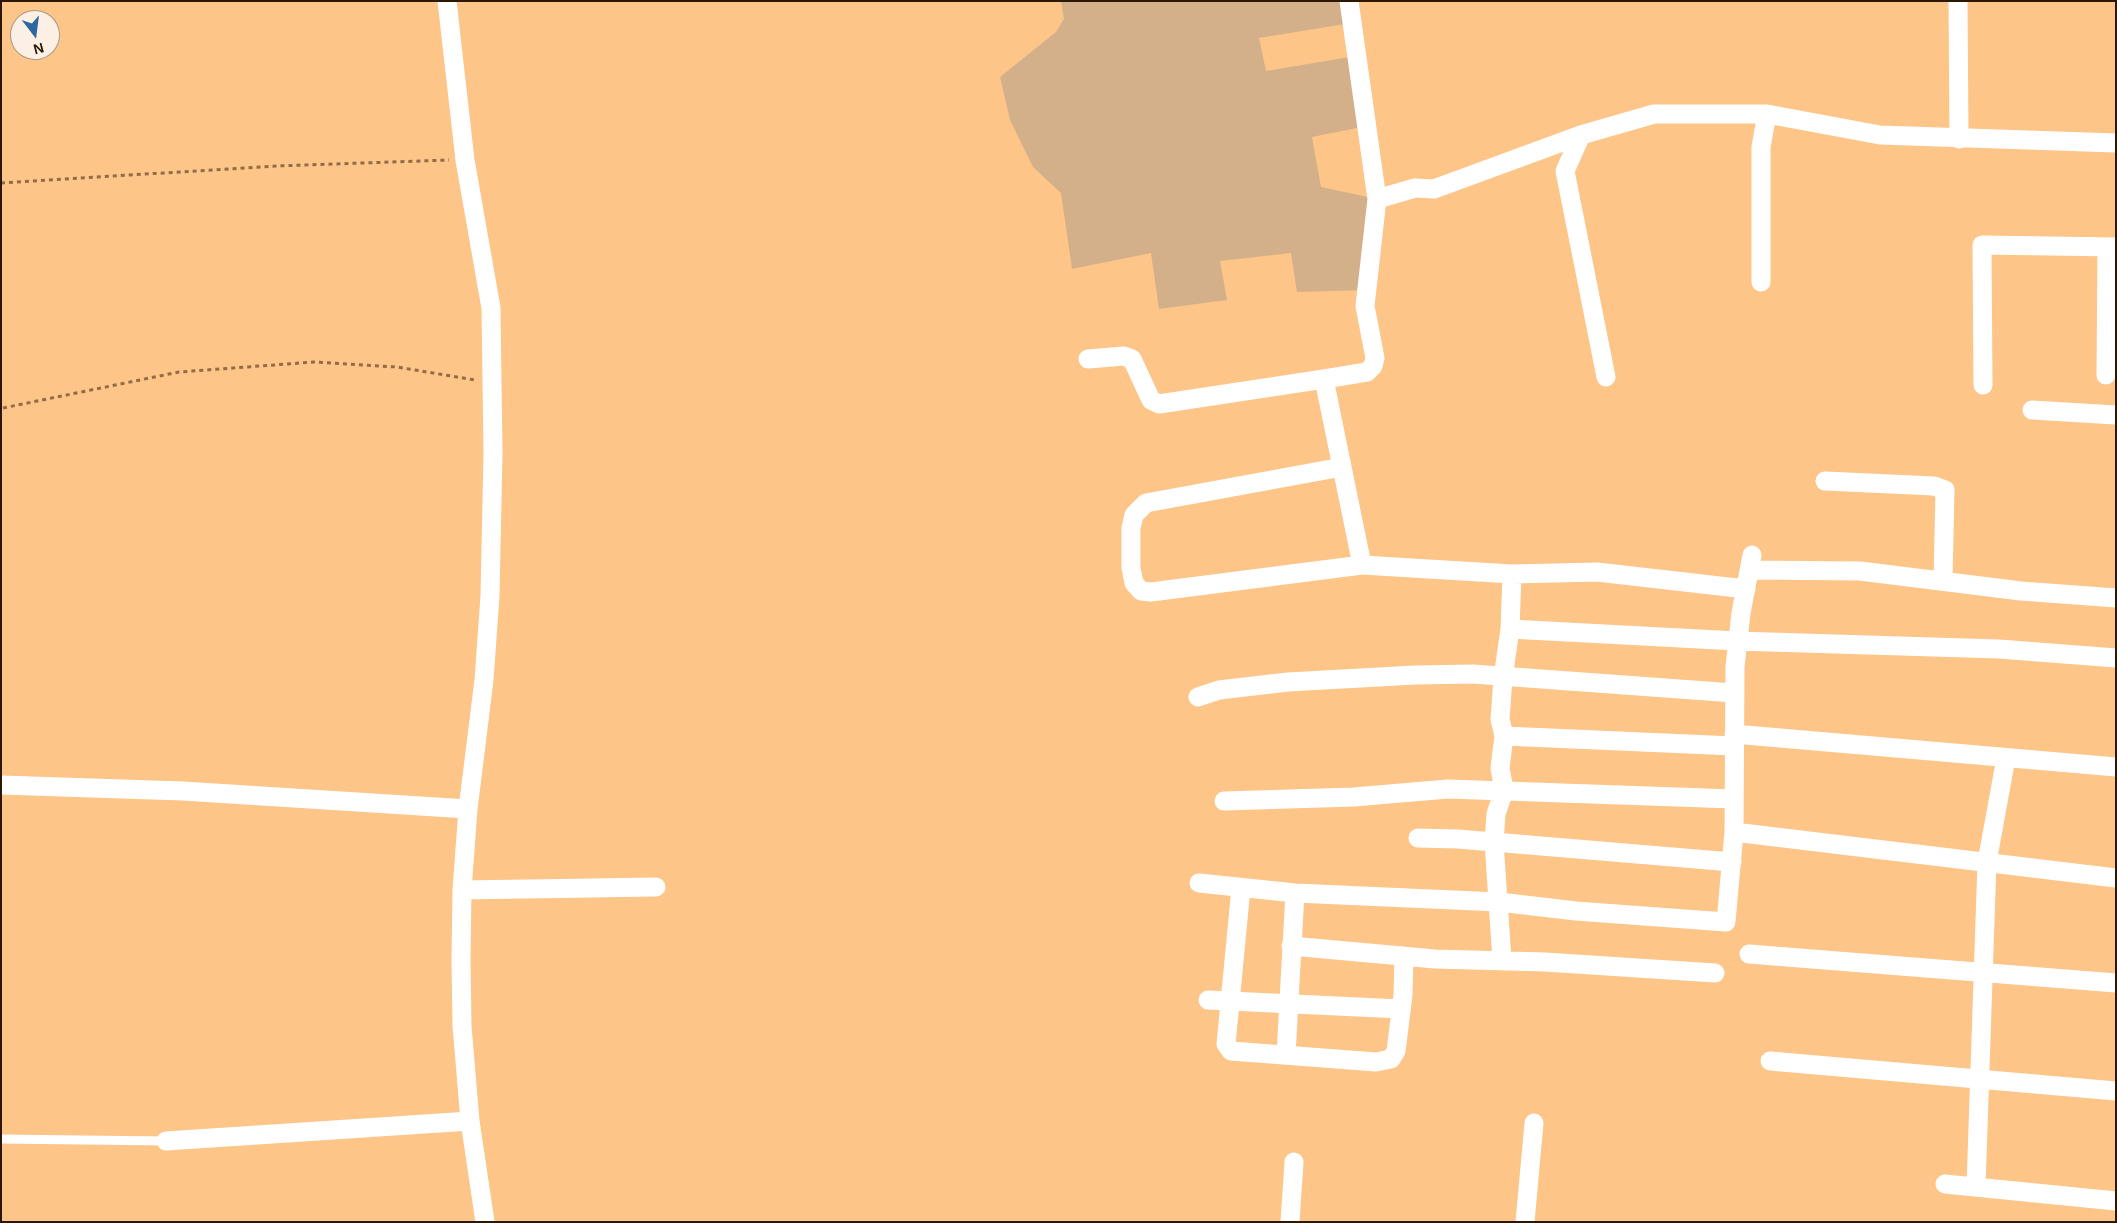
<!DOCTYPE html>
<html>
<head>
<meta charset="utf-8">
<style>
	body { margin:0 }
	#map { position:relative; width:2117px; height:1223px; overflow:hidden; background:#fdc588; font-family:Helvetica,sans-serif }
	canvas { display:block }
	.frame { position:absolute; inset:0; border:2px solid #2c1700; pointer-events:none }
	.north { position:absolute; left:10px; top:10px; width:50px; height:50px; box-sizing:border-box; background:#fcf0e4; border:1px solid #a99989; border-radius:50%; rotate:165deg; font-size:14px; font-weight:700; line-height:20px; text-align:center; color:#2c1700 }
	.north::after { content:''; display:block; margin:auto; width:18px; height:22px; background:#2c69a1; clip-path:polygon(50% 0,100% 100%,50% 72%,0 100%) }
</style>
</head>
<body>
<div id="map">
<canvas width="2117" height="1223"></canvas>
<div class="frame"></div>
<div class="north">N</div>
</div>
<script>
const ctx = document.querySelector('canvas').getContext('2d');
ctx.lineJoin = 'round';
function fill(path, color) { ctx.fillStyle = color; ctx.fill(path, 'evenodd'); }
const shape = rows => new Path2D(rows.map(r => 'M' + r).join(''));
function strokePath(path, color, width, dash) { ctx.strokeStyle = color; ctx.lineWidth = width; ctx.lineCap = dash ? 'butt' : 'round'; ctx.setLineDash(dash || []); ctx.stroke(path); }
fill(shape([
	[1061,1,1349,1,1351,23,1259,38,1266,71,1356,56,1367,126,1312,137,1321,187,1377,199,1367,290,1297,292,1291,253,1220,261,1227,300,1159,309,1151,253,1072,269,1061,193,1033,167,1010,120,1000,77,1056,32,1064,19]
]), '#d4b08a');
strokePath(shape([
	[1,183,276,166,449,160],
	[3,408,179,372,314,362,397,367,475,380]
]), '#926c43', 3, [4, 4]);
strokePath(shape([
	[1,1139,166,1141]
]), '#fff', 9);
strokePath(shape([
	[447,1,465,160,491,308,493,453,490,596,484,680,468,809,462,890,461,960,462,1026,470,1121,485,1222],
	[1958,1,1959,139],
	[1581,135,1565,171,1606,377],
	[1377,199,1415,188,1434,189,1581,135,1654,114,1767,114,1880,135,2116,143],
	[1761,282,1761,147,1767,114],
	[1088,359,1124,356,1132,359,1151,400,1159,404,1324,379,1367,372,1373,366,1375,358,1365,306,1377,199,1349,1],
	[2106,375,2107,247],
	[1324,379,1362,565],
	[1983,385,1982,245,2116,247],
	[2032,410,2116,415],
	[1342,467,1146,503,1134,515,1131,528,1131,568,1134,583,1141,591,1151,592,1362,565,1512,574,1597,572,1746,589],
	[1825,481,1934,486,1945,490,1943,581],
	[1749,570,1860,571,2021,591,2116,598],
	[1510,629,1737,641,1999,649,2116,658],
	[1198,697,1219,690,1288,682,1415,675,1473,674,1734,693],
	[1734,734,2116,767],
	[1504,736,1734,746],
	[1,785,183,791,468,809],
	[1224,801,1354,797,1448,789,1734,799],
	[1734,832,2116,878],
	[1418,838,1458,839,1732,862],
	[1199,883,1295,893,1499,902,1576,911,1726,922,1734,832,1735,667,1741,613,1752,555],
	[1241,888,1226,1044,1231,1051,1376,1062,1391,1059,1396,1051,1403,995,1404,956],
	[462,890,656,887],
	[1291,946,1435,959,1545,962,1715,973],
	[1749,954,2116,983],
	[1502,960,1494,842,1496,814,1504,790,1500,768,1504,736,1500,719,1503,678,1510,629,1512,574],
	[1208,1000,1401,1009],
	[1286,1055,1295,893],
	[1770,1061,2116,1091],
	[166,1141,470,1121],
	[1945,1184,2116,1201],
	[1976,1187,1987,862,2006,758],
	[1290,1222,1294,1162],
	[1525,1222,1534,1123]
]), '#fff', 19);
</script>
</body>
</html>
